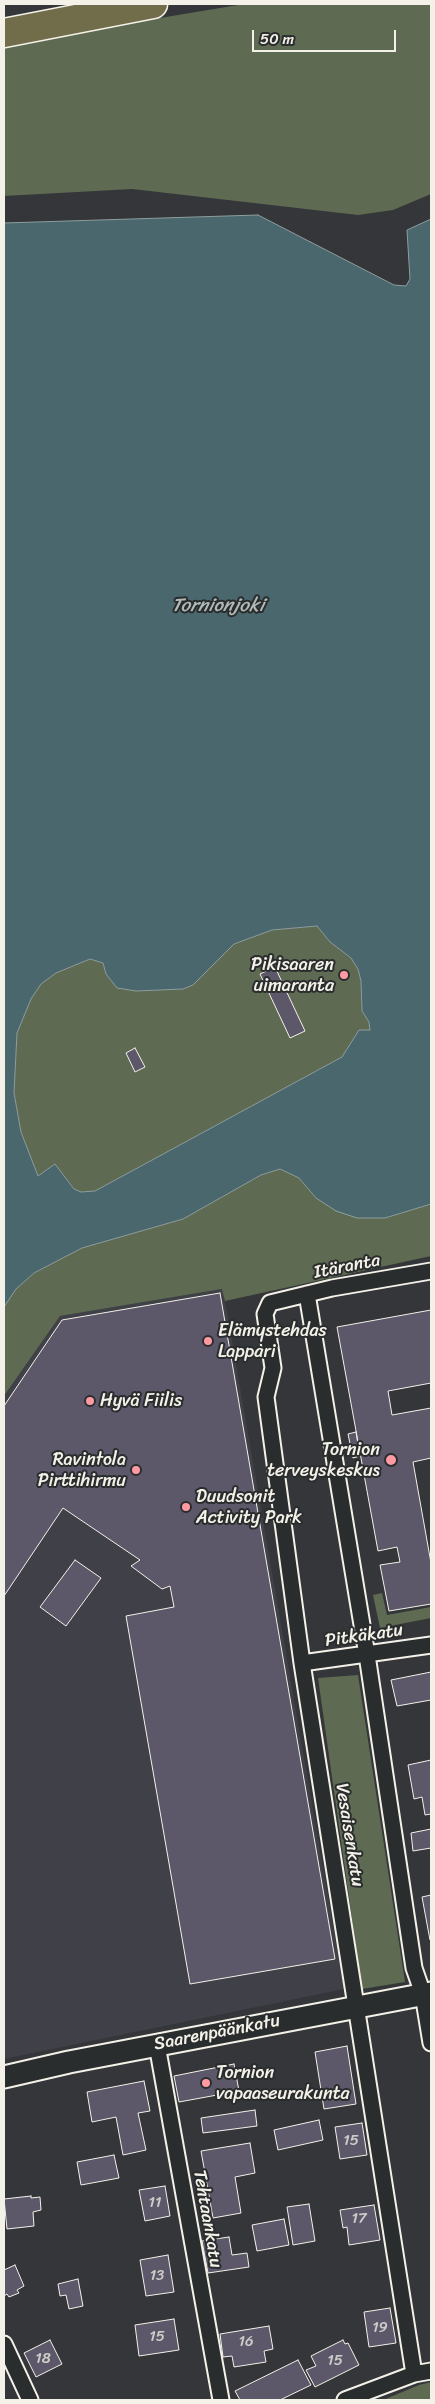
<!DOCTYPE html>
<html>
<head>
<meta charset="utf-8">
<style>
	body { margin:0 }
	#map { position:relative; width:435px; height:2404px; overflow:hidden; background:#34363a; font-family:Sriracha,sans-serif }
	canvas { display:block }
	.frame { position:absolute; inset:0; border:5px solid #f4f1e8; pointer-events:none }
	.scale { position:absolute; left:252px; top:30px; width:144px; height:22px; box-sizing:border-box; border:2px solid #f4f1e8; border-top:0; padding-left:6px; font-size:15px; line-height:18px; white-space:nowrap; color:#f4f1e8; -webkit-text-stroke:4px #2a2d2e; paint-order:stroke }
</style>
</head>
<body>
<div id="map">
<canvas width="435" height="2404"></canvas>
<div class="frame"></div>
<div class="scale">50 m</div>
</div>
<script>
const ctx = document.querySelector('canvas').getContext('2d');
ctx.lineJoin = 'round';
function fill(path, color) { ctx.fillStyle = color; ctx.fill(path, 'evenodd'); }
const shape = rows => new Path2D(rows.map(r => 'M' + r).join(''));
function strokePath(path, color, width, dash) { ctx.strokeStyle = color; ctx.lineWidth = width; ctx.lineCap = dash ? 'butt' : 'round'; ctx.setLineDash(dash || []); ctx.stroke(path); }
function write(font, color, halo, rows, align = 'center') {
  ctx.font = font + ' Sriracha,sans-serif'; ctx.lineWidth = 4; ctx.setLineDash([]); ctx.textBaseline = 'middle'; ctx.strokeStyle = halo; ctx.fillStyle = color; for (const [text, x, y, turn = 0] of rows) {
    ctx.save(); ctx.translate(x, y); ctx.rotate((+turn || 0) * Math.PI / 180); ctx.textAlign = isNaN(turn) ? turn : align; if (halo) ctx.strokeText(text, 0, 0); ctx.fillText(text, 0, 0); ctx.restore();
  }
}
fill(shape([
	[223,1289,344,1989,4,2059,4,1396,60,1316]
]), '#404048');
fill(shape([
	[244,4,431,4,431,194,393,210,358,215,132,189,4,196,4,44],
	[317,926,330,942,351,958,358,969,361,981,362,1011,369,1022,370,1030,359,1030,342,1057,95,1191,81,1192,74,1189,55,1164,38,1176,21,1132,14,1093,17,1033,31,999,41,984,56,973,90,959,103,963,106,974,136,991,183,989,193,985,234,944,272,930],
	[280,1169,299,1178,316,1198,385,1218,431,1204,431,1256,225,1301,222,1289,60,1316,4,1396,4,1307,16,1289,34,1273,82,1248,183,1219,261,1175],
	[382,1593,387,1615,431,1607,431,1618,380,1628,373,1595],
	[358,1675,405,1982,362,1989,318,1678],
	[431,2382,431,2400,383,2400,419,2385]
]), '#5e6a51');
const water = shape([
	[258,215,394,285,406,286,410,279,407,230,431,219,431,1204,385,1218,357,1218,336,1211,316,1198,299,1178,280,1169,261,1175,183,1219,82,1248,34,1273,16,1289,4,1307,4,223,258,215],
	[317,926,330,942,351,958,358,969,361,981,362,1011,369,1022,370,1030,359,1030,342,1057,95,1191,81,1192,74,1189,55,1164,38,1176,21,1132,14,1093,17,1033,31,999,41,984,56,973,90,959,103,963,106,974,117,988,136,991,183,989,193,985,234,944,272,930,317,926]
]);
fill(water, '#4a676d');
strokePath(water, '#8e9e9e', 1);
const building = shape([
	[275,967,305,1031,290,1038,260,974,275,967],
	[135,1048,145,1067,135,1072,126,1053,135,1048],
	[220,1293,335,1959,190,1984,126,1616,174,1607,170,1586,162,1589,131,1566,140,1560,63,1508,4,1596,4,1406,62,1320,220,1293],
	[431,1310,431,1383,388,1391,392,1415,431,1408,431,1458,413,1462,431,1563,431,1604,389,1611,380,1565,400,1562,397,1547,378,1551,337,1327,431,1310],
	[356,1432,360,1456,353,1458,348,1434,356,1432],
	[75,1560,101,1578,66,1626,40,1607,75,1560],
	[431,1672,431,1700,397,1706,391,1680,431,1672],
	[431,1760,431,1814,425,1815,422,1797,414,1799,408,1765,431,1760],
	[431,1829,431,1848,413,1851,411,1833,431,1829],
	[431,1895,431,1940,430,1940,422,1897,431,1895],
	[347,2046,356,2104,324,2109,315,2052,347,2046],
	[234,2064,239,2091,179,2102,174,2076,234,2064],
	[144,2081,150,2111,138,2113,146,2150,123,2155,116,2117,92,2122,87,2092,144,2081],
	[255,2110,257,2126,203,2133,201,2118,255,2110],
	[319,2120,323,2140,278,2150,274,2130,319,2120],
	[362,2123,367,2155,340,2159,335,2127,362,2123],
	[250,2143,255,2173,235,2177,241,2213,213,2218,201,2151,250,2143],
	[114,2155,119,2178,81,2185,77,2162,114,2155],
	[165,2186,170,2216,145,2221,139,2190,165,2186],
	[31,2196,31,2198,40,2197,41,2210,33,2212,34,2226,7,2229,4,2199,31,2196],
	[309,2204,315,2241,293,2245,287,2207,309,2204],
	[374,2205,380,2240,349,2245,347,2227,343,2228,340,2210,374,2205],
	[284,2219,289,2245,257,2251,252,2225,284,2219],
	[229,2237,232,2255,247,2253,249,2267,208,2273,202,2241,229,2237],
	[168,2255,174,2292,146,2296,140,2260,168,2255],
	[15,2265,24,2286,17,2290,19,2293,9,2297,7,2294,4,2296,4,2270,15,2265],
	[78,2279,83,2306,69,2309,66,2295,60,2296,58,2284,78,2279],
	[390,2308,396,2343,369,2347,364,2312,390,2308],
	[174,2319,179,2350,139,2356,135,2325,174,2319],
	[269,2326,273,2349,264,2351,266,2362,234,2367,232,2356,223,2357,220,2334,269,2326],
	[50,2340,62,2364,36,2377,24,2353,50,2340],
	[343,2340,345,2344,348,2343,359,2365,315,2387,306,2370,316,2366,311,2356,343,2340],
	[298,2360,311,2385,280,2400,240,2400,235,2391,298,2360]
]);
fill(building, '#5c586a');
strokePath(building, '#f4f1e8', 1);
const street = shape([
	[307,1294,367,1655,414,1968,423,1994,431,2043],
	[302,1663,431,1645],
	[157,2045,221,2400],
	[4,2344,30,2400],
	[414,2374,302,1663,266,1397,273,1368,265,1314,270,1303,332,1288,431,1271],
	[345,2400,414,2374,431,2371]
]);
const secondary = shape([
	[4,2077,69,2062,431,1993]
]);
const highway = shape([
	[4,33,153,4]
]);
strokePath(street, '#f4f1e8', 19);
strokePath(secondary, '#f4f1e8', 25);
strokePath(highway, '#f4f1e8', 31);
strokePath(street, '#2a2d2e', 15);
strokePath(secondary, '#2a2d2e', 21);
strokePath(highway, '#716d4b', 28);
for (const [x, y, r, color] of [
	[344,975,5,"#ff9aa2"],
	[208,1341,5,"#ff9aa2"],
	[90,1401,5,"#ff9aa2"],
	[391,1460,6,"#ff9aa2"],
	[136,1470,5,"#ff9aa2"],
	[186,1507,5,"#ff9aa2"],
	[206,2083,5,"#ff9aa2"]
]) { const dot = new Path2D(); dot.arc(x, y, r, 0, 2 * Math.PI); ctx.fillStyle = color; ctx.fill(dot); strokePath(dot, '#2a2d2e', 2); }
write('15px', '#cecbc8', null, [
	["15",351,2141],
	["11",155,2203],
	["17",359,2219],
	["13",157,2276],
	["19",380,2328],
	["15",157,2337],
	["16",246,2342],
	["18",43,2359],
	["15",335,2361]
]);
write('18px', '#f4f1e8', '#2a2d2e', [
	["Pikisaaren",334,965,"right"],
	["uimaranta",334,986,"right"],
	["Elämystehdas",218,1331],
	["Lappari",218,1352],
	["Hyvä Fiilis",100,1401],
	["Tornion",380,1450,"right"],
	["terveyskeskus",380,1471,"right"],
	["Ravintola",126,1460,"right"],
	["Pirttihirmu",126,1481,"right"],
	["Duudsonit",196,1497],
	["Activity Park",196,1518],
	["Tornion",216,2073],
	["vapaaseurakunta",216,2094]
], 'left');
write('18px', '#f4f1e8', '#2a2d2e', [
	["Itäranta",347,1267,-11],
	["Pitkäkatu",364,1636,-8],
	["Vesaisenkatu",349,1835,81],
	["Saarenpäänkatu",217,2033,-11],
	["Tehtaankatu",207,2219,80]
]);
write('italic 19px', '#b0bab7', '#2a2d2e', [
	["Tornionjoki",218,606]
]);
</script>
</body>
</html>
